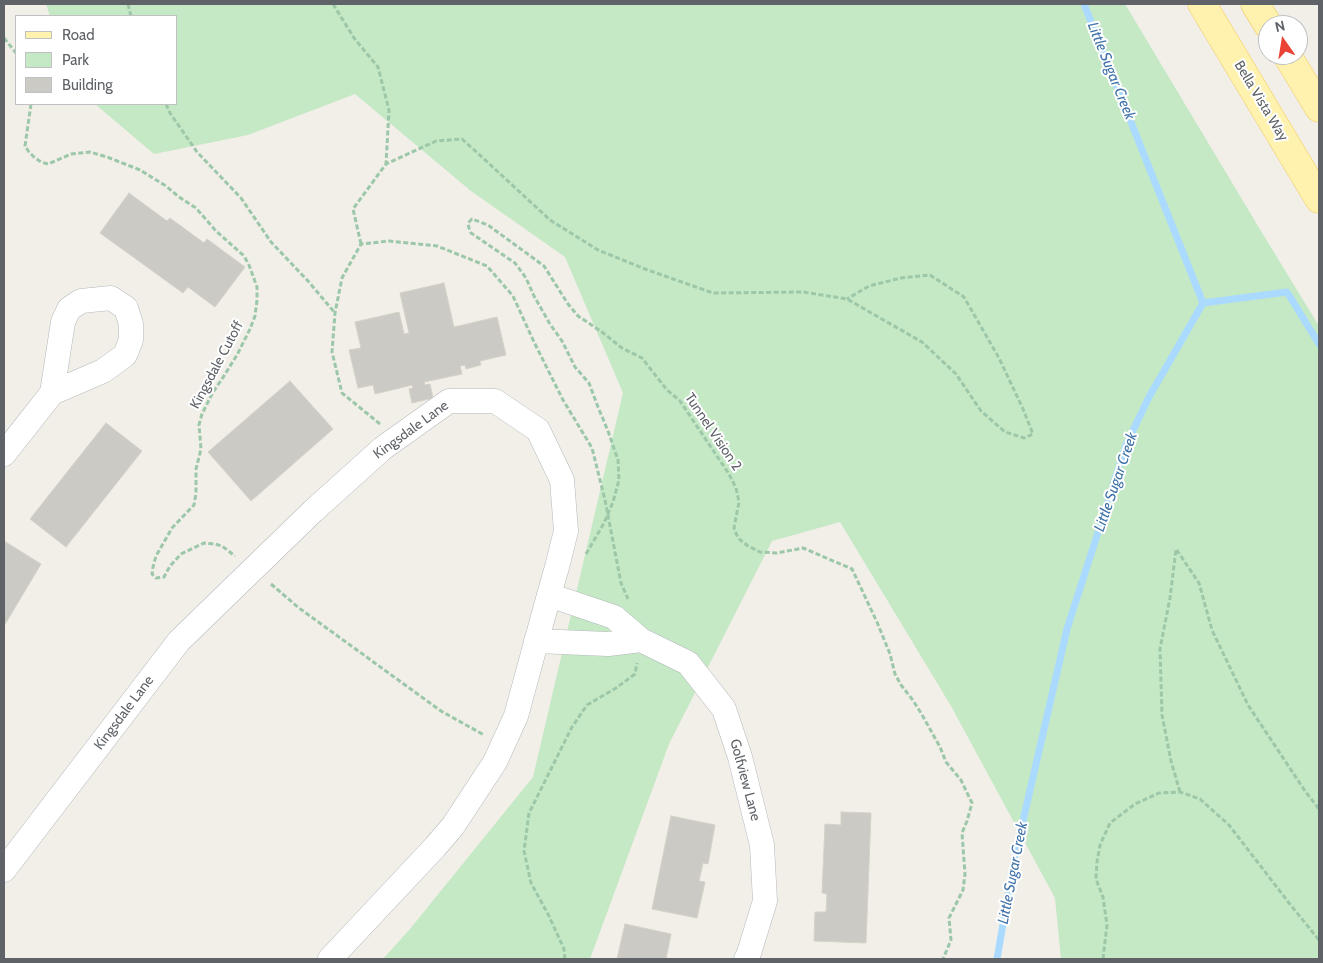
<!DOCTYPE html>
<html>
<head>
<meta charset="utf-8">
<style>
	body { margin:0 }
	#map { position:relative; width:1323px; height:963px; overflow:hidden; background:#f1efe8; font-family:Cabin,sans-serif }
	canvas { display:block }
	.frame { position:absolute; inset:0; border:5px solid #5f6368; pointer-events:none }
	.legend { position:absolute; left:15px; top:15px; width:162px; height:90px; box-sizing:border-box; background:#fff; border:1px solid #bfc1c3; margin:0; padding:6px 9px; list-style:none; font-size:15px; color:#5f6368 }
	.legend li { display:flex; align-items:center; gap:10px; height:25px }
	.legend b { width:25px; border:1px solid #bfc1c3 }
	.north { position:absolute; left:1258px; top:15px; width:50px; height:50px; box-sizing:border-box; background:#fff; border:1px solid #bfc1c3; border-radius:50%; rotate:347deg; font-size:14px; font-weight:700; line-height:20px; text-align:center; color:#5f6368 }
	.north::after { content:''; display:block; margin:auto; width:18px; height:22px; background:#ea4335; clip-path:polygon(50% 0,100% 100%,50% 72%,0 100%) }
</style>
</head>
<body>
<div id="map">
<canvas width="1323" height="963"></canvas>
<div class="frame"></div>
<ul class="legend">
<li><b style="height:6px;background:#fff2af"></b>Road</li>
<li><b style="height:14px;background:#c5e8c5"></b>Park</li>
<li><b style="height:14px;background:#cccac5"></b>Building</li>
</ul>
<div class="north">N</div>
</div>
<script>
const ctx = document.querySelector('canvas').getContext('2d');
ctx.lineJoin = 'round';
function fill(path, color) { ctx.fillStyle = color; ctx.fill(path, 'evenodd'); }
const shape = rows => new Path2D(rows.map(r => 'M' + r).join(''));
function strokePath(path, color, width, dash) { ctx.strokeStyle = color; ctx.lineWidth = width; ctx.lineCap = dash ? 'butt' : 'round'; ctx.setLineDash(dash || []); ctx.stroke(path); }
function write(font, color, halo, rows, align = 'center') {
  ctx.font = font + ' Cabin,sans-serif'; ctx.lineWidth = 4; ctx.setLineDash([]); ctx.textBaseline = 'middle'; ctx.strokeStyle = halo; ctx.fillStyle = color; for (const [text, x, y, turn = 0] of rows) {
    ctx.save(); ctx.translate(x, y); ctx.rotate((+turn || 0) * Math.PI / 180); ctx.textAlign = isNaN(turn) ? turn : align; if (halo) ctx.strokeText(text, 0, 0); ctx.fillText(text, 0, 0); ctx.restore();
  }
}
fill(shape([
	[46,4,1125,4,1261,231,1319,326,1319,959,1061,959,1055,898,951,706,840,522,772,541,669,744,590,959,383,959,410,929,533,777,623,393,565,257,471,191,355,94,248,135,154,154,95,104,176,104,176,16,50,16]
]), '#c5e8c5');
strokePath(shape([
	[1203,303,1287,292,1319,344],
	[997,959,1014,860,1067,629,1126,445,1149,397,1203,303,1084,4]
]), '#aadaff', 7);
const building = shape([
	[129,193,167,221,170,218,204,243,207,239,245,267,215,307,188,287,183,293,100,233,129,193],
	[444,283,454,327,497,317,506,355,480,361,481,365,466,369,465,365,460,366,462,374,424,382,425,385,430,384,433,398,412,403,409,389,413,388,412,385,375,394,373,385,358,388,349,350,361,348,355,322,399,312,404,334,409,333,400,293,444,283],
	[290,381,333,429,251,501,208,452,290,381],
	[106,423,142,451,66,547,30,519,106,423],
	[4,541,41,564,4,626,4,541],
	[841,812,871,813,866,943,814,941,815,912,826,912,827,894,822,893,825,824,841,825,841,812],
	[671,816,715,825,708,864,703,863,699,881,705,882,697,918,652,909,671,816],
	[625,924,671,934,666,959,617,959,625,924]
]);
fill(building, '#cccac5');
strokePath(building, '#d6d1c6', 1);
const minor = shape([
	[4,454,52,393,103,371,125,355,131,340,131,324,126,308,111,298,81,301,69,309,63,322,52,393],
	[549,595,614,617,641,640,688,663,724,709,740,757,762,845,765,901,749,953,746,959],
	[536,641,608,644,641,640],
	[4,870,179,641,313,511,383,448,449,401,495,401,538,430,562,480,566,531,557,567,549,595,516,716,495,762,453,826,435,847,330,959]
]);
const primary = shape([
	[1202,4,1319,199],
	[1255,4,1268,25],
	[1287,55,1319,108]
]);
strokePath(minor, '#b5b8bc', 25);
strokePath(primary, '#f2c960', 29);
strokePath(shape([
	[128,4,131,16],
	[333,4,354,38,378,67,389,110,386,164],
	[4,38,16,53],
	[31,104,25,146,29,152,34,157,41,162,48,164,71,154,90,152,107,157,140,170,166,186,179,197,196,208,216,231,244,256,249,265,257,287,257,300,255,316,250,329,237,355,222,379,213,392,202,414,199,425,201,449,196,469,196,493,194,505,172,528,156,556,153,567,152,574,156,578,164,577,170,566,181,554,204,543,215,544,222,546,235,556],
	[166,104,170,113,197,152,241,198,271,242,308,281,335,313],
	[361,244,353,209,386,164,436,141,462,139,483,158,550,220,598,250,645,269,713,293,803,292,847,299,922,342,956,374,981,411,1005,432,1024,438,1033,434,1023,409,999,358,964,297,930,275,901,278,869,286,847,299],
	[380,424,342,393,332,352,335,313,342,278,361,244,389,241,437,246,487,266,513,296,534,342,563,400,592,448,605,500,621,583,628,599],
	[586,554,604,523,613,502,619,480,618,460,608,431,598,407,589,383,575,367,562,341,550,324,534,296,526,278,515,263,471,233,469,228,468,223,472,219,488,225,544,266,568,304,578,316,602,332,622,348,642,358,667,390,680,401,729,474,736,488,739,502,734,528,738,538,748,546,760,552,777,553,803,548,852,569,877,622,890,654,895,674,901,685,912,699,921,713,940,747,946,762,961,780,972,803,967,821,962,833,965,874,963,890,949,918,951,940,943,959],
	[271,584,299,608,441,711,484,735],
	[1180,792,1171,761,1162,715,1160,649,1170,598,1176,549,1199,583,1212,630,1248,705,1305,791,1319,809],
	[565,959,564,949,549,916,531,883,524,851,529,813,572,727,587,705,616,688,635,674,637,663],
	[1103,959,1107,925,1103,897,1096,879,1097,862,1100,845,1110,823,1135,804,1159,793,1180,792,1200,799,1229,825,1289,903,1319,940]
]), '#9cc7a9', 3, [5, 2.5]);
strokePath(minor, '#fff', 24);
strokePath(primary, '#fff2af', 28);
write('14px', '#5f6368', '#fff', [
	["Bella Vista Way",1261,101,59],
	["Kingsdale Cutoff",217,365,-62],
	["Kingsdale Lane",411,430,-36],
	["Tunnel Vision 2",713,432,56],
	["Kingsdale Lane",124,713,-53],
	["Golfview Lane",745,780,75]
]);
write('italic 15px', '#4174aa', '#fff', [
	["Little Sugar Creek",1111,71,68],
	["Little Sugar Creek",1116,482,-71],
	["Little Sugar Creek",1013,873,-79]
]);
</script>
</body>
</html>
